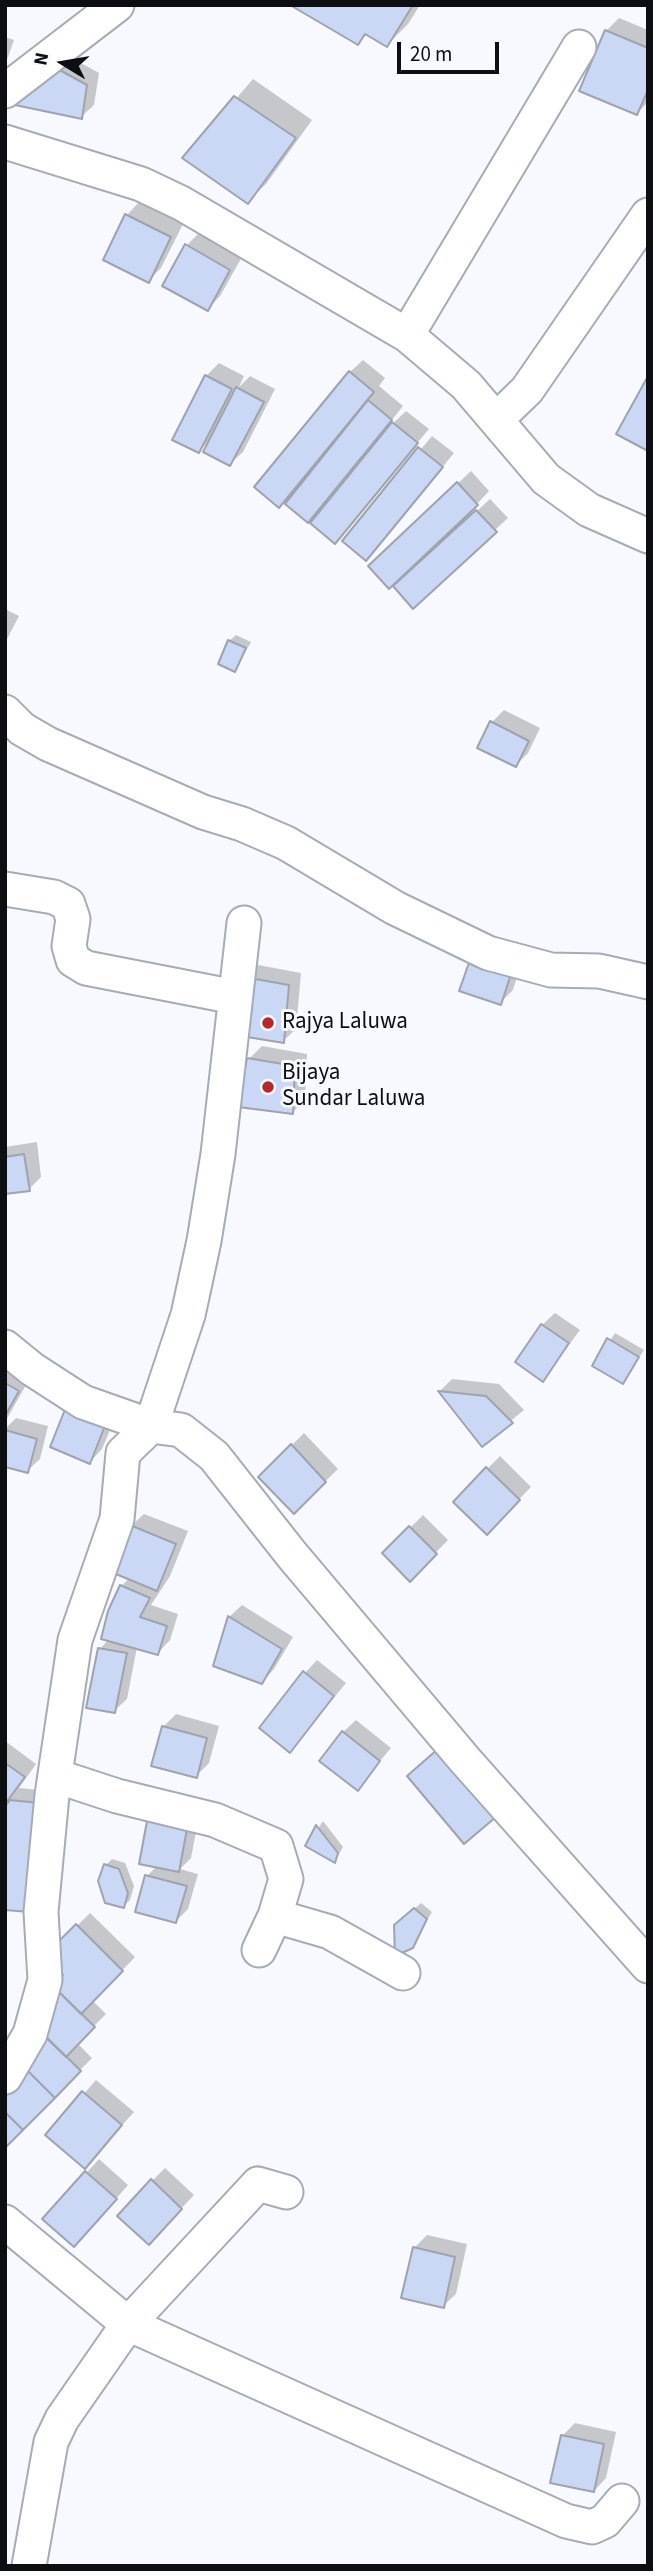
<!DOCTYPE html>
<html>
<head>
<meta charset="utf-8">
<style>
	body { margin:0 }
	#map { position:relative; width:653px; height:2571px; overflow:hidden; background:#f7f9fe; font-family:"Source Sans 3",sans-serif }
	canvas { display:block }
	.frame { position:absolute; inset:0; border:7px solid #0d0e12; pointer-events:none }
	.north { position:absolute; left:28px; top:28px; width:70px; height:70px; -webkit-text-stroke:5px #f7f9fe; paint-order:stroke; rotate:281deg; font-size:19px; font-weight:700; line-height:28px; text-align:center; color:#0d0e12 }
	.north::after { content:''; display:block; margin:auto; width:24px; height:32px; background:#0d0e12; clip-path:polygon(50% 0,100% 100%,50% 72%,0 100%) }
	.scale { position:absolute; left:397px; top:42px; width:102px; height:32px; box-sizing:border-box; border:4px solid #0d0e12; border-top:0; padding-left:9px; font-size:21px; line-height:24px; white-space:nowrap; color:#0d0e12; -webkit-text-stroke:5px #f7f9fe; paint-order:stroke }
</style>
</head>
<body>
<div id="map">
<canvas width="653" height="2571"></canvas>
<div class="frame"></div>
<div class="north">N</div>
<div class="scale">20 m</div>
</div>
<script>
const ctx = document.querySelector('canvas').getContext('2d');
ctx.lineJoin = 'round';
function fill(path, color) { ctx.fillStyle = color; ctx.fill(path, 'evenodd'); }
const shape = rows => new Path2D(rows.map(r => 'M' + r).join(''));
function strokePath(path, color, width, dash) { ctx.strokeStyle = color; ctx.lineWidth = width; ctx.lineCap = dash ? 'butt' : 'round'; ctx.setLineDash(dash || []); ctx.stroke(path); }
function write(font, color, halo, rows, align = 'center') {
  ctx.font = font + ' "Source Sans 3",sans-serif'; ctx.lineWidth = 6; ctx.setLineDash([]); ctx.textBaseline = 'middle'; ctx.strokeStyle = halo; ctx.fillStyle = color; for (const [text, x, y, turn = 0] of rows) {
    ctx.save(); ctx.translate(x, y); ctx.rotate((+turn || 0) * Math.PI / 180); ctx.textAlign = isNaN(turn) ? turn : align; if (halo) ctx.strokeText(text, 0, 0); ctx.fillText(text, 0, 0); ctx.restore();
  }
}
fill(shape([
	[294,5,420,5,408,24,387,45,368,33,358,43],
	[619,18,648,30,648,102,637,113,606,31],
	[5,37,14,40,5,65],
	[59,51,99,73,94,105,81,117,17,103],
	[253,79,312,120,266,184,248,201,185,158],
	[139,202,183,224,161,268,148,281,105,259,127,215],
	[199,233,242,257,220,296,208,309,186,246],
	[363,360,385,378,379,386,403,406,387,426,389,427,406,411,429,429,335,541,284,501,350,372],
	[219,363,244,376,239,387,250,376,275,389,243,452,230,464,210,440,199,451,174,439,206,376],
	[432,436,454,453,378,546,344,541],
	[471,471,489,491,477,504,383,554],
	[490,499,508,518,495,530,408,574],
	[5,609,19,616,5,643],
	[236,635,251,642,235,670,229,641],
	[504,710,540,728,528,753,516,765,492,722],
	[522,961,513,990,500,1003,462,990],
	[258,965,301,973,296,1029,283,1041,255,1007,245,978],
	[262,1046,307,1054,305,1099,293,1112,249,1059],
	[37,1142,41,1177,29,1189,5,1193,5,1147],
	[555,1313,580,1330,543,1380,542,1325],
	[615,1333,644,1350,622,1382,594,1365],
	[5,1365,30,1378,5,1422],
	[452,1379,499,1384,524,1410,483,1444,440,1391],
	[68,1408,118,1411,102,1449,90,1462],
	[16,1418,48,1426,40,1459,27,1471,5,1466,5,1429],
	[304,1433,338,1469,294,1512,260,1477],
	[500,1456,531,1487,487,1532,455,1502],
	[144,1514,188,1531,170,1576,151,1605,178,1614,170,1640,158,1653,137,1647,127,1699,114,1711,100,1649,109,1639,121,1586,130,1578,131,1526],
	[423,1515,448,1540,410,1579,385,1553],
	[242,1605,293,1637,274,1669,262,1682,229,1617],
	[317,1660,346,1683,290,1751,305,1673],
	[176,1714,219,1726,209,1763,196,1776,163,1727],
	[356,1720,391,1748,357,1788,343,1732],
	[5,1741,36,1764,19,1788,51,1791,41,1898,5,1807],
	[162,1809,199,1816,191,1858,180,1869,198,1874,188,1909,176,1921,147,1876,157,1866,149,1822],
	[323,1821,343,1847,335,1861,308,1845],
	[112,1859,125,1863,134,1886,130,1900,124,1906,106,1865],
	[421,1903,432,1912,412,1946,403,1919],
	[90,1913,135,1957,93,2001,106,2014,77,2043,92,2058,5,2146,66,1975,47,1956],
	[96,2080,134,2112,85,2167,48,2135],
	[99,2159,128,2185,86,2233,45,2219],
	[165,2168,194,2195,161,2230,152,2181],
	[427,2235,467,2244,456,2294,443,2306,414,2248],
	[575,2423,616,2432,606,2478,594,2491,562,2436]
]), '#0003');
const building = shape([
	[290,5,413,5,387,47,365,34,358,45,290,5],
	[605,30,648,48,648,90,637,115,579,91,605,30],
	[45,62,87,85,82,119,15,105,21,83,45,62],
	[234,96,296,138,248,204,182,158,234,96],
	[125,214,171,237,149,283,103,260,125,214],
	[185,244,230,270,208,311,162,286,185,244],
	[349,371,374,392,279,508,254,487,349,371],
	[205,375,232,389,199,453,172,440,205,375],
	[648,376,648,451,616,434,648,376],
	[236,387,264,402,230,466,203,452,236,387],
	[368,400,392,420,308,523,285,504,368,400],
	[392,422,418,443,335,544,310,523,392,422],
	[418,447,443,467,366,561,342,541,418,447],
	[457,482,478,505,389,589,368,566,457,482],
	[476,510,497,532,413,609,393,586,476,510],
	[228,640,246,648,235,672,218,664,228,640],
	[490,721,529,741,516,767,477,748,490,721],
	[470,960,511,974,501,1005,459,991,470,960],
	[244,977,289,985,284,1043,247,1037,252,1008,241,1008,244,977],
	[247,1058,295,1066,293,1114,238,1107,247,1058],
	[24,1154,30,1191,5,1194,5,1157,24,1154],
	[541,1324,569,1343,543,1382,515,1362,541,1324],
	[607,1338,639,1357,623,1384,592,1366,607,1338],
	[5,1383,19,1391,5,1416,5,1383],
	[438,1391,486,1396,513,1423,482,1447,438,1391],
	[66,1407,106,1423,90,1464,50,1447,66,1407],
	[5,1430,37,1439,28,1473,5,1467,5,1430],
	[291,1444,326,1482,294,1514,258,1477,291,1444],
	[486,1467,520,1500,487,1535,453,1502,486,1467],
	[130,1525,176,1544,157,1591,111,1572,130,1525],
	[409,1526,437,1554,410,1582,382,1553,409,1526],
	[120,1585,150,1598,140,1617,167,1626,158,1655,101,1639,108,1611,120,1585],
	[228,1616,282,1649,262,1684,213,1666,228,1616],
	[98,1648,127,1653,115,1713,86,1708,98,1648],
	[303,1671,334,1696,290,1753,259,1728,303,1671],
	[162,1726,207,1738,197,1778,151,1766,162,1726],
	[342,1731,380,1761,358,1791,319,1761,342,1731],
	[439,1748,496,1817,464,1844,407,1776,439,1748],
	[5,1763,25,1777,5,1804,5,1763],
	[10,1800,39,1803,30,1912,5,1910,5,1806,10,1800],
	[147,1821,187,1829,179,1872,139,1864,147,1821],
	[316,1825,338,1853,335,1863,305,1846,316,1825],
	[104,1864,119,1869,128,1893,124,1908,105,1903,98,1881,104,1864],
	[145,1875,187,1886,176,1923,135,1912,145,1875],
	[414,1908,427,1919,413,1948,395,1956,394,1925,414,1908],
	[76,1924,123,1971,81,2014,53,1986,63,1975,44,1956,76,1924],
	[53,1986,95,2027,66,2057,24,2016,53,1986],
	[36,2027,81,2071,55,2098,11,2054,36,2027],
	[26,2069,55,2098,23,2130,5,2112,5,2091,26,2069],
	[82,2091,122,2125,85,2169,45,2135,82,2091],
	[5,2112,23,2130,5,2148,5,2112],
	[85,2171,117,2199,74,2247,42,2219,85,2171],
	[151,2179,182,2209,149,2245,117,2216,151,2179],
	[413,2247,455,2257,444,2308,401,2298,413,2247],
	[561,2435,604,2444,594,2492,550,2483,561,2435]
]);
fill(building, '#cad7f5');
strokePath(building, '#9ea3ad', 2);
const minor = shape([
	[5,91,117,5],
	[5,142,141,184,181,203,407,335,466,385,546,479,589,510,648,536],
	[407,335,579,47],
	[497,419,527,390,648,215],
	[5,712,22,729,48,744,203,812,242,824,286,843,395,908,488,953,551,970,599,971,648,982],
	[5,889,54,897,68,904,73,919,69,946,73,960,86,968,235,997],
	[5,1347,32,1369,83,1402,151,1426,188,1315,204,1241,218,1154,244,923],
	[56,1776,117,1796,215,1820,276,1846,286,1879,275,1916,330,1932,403,1973],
	[259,1950,275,1916],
	[5,2077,30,2034,45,1980,41,1912,52,1795,75,1640,117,1519,123,1453,151,1426,181,1430,214,1456,292,1555,465,1760,648,1966],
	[5,2222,128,2324,566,2521,592,2527,605,2521,622,2501],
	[29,2566,51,2442,62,2419,128,2324,258,2184,286,2192]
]);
strokePath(minor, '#a6abb5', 37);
strokePath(minor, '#fff', 33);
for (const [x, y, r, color] of [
	[268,1023,7,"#b8292b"],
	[268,1087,7,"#b8292b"]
]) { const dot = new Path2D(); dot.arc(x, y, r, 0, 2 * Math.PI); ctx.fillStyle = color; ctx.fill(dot); strokePath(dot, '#f7f9fe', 2.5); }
write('23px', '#0d0e12', '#f7f9fe', [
	["Rajya Laluwa",282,1023],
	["Bijaya",282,1074],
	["Sundar Laluwa",282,1100]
], 'left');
</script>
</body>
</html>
